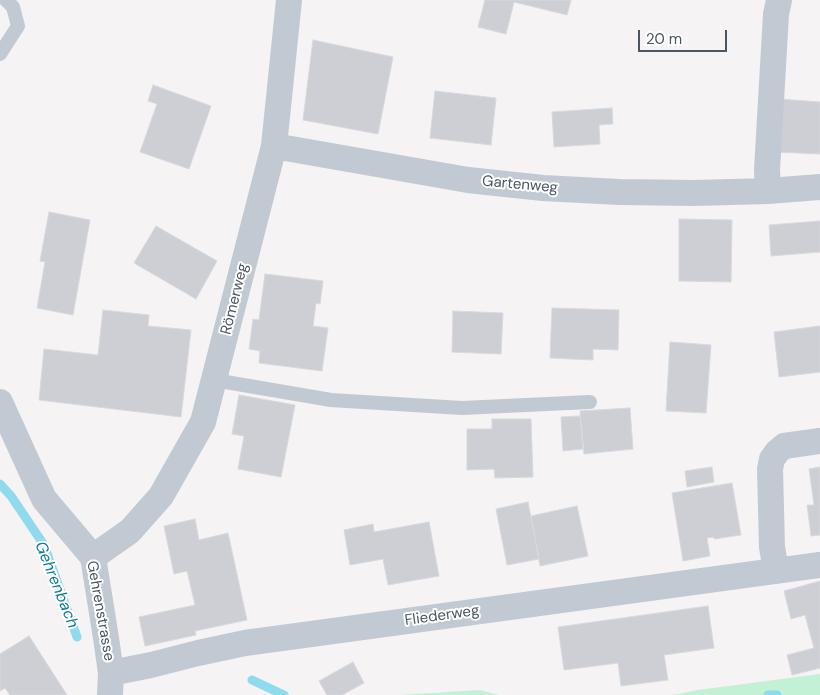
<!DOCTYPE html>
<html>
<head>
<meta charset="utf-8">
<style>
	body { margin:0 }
	#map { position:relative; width:820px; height:695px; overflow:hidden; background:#f5f3f3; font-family:"DM Sans",sans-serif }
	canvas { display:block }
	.scale { position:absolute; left:638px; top:30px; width:89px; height:22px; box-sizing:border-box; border:2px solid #4a5661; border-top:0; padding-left:6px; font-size:15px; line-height:18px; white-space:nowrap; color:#4a5661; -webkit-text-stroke:4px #fff; paint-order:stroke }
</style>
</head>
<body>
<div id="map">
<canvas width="820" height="695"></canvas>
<div class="scale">20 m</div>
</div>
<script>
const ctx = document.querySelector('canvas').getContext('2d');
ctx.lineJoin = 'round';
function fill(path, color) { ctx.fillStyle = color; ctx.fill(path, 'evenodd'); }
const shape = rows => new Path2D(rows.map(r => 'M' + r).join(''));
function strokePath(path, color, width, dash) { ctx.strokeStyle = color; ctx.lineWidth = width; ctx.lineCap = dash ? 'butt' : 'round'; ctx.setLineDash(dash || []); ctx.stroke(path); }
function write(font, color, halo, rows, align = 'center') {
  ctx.font = font + ' "DM Sans",sans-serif'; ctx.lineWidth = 4; ctx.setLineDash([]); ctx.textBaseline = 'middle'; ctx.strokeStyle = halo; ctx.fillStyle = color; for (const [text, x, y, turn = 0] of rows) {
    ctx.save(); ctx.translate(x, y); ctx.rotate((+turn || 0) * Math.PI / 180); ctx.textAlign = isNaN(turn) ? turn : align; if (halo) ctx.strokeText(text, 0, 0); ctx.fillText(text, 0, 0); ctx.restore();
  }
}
fill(shape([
	[820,674,820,695,673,695,698,690],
	[480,690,498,695,399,695]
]), '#c3f1d5');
strokePath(shape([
	[0,484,11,496,44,545,77,637],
	[252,680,284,695],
	[768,695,777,695]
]), '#90daee', 9);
const building = shape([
	[485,0,571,0,567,15,514,2,506,34,478,27,485,0],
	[313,40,393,57,378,134,303,120,313,40],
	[153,85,211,106,189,169,140,152,157,104,148,101,153,85],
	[435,91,496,98,491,145,430,138,435,91],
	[779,99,820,102,820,154,775,152,779,99],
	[612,108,613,124,599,125,600,144,554,147,552,112,612,108],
	[49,212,90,220,73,315,37,308,45,262,40,261,49,212],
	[679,219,732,220,731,282,679,281,679,219],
	[820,221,820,252,771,256,769,225,820,221],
	[156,226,217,261,196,299,134,263,156,226],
	[265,274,323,281,320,304,316,303,313,326,328,328,322,371,259,363,260,351,249,349,253,319,259,320,265,274],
	[552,308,619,310,618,350,593,349,593,360,550,358,552,308],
	[103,310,149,315,148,326,191,330,181,417,39,400,44,349,98,355,103,310],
	[453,311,503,313,501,354,452,352,453,311],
	[820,326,820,372,779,377,774,332,820,326],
	[670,342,711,345,706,413,666,411,670,342],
	[239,395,295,405,281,477,238,469,244,436,232,434,239,395],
	[630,408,633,449,584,454,580,411,630,408],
	[580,416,583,449,563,451,561,417,580,416],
	[492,419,531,419,533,477,495,478,494,469,467,470,467,429,492,429,492,419],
	[712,467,714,482,687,487,685,471,712,467],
	[820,467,820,535,811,536,807,505,814,505,809,469,820,467],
	[732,483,741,535,714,539,714,537,707,538,710,556,683,561,672,493,732,483],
	[528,502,539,559,507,565,496,509,528,502],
	[577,506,588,556,540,566,531,516,577,506],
	[195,519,199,540,228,533,247,620,195,631,196,635,145,646,139,617,195,605,187,571,174,574,164,526,195,519],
	[429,522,439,576,388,585,383,559,350,565,344,530,373,524,374,532,429,522],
	[820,581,820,668,792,675,787,655,814,648,805,615,791,619,784,591,820,581],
	[708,606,714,648,664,655,668,680,621,686,618,663,564,670,558,627,708,606],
	[29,636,67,695,10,695,5,688,0,691,0,654,29,636],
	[353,662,364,683,342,695,327,695,319,681,353,662]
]);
fill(building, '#cdcfd5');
strokePath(building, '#d7d9de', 1);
strokePath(shape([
	[0,54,18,26,13,7,6,0],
	[214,380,331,400,462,408,590,402]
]), '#c1cad2', 14);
strokePath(shape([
	[274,146,468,180,543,188,619,192,694,193,768,191,820,187],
	[768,191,767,170,776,14,779,0],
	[0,402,44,499,93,557,106,638,111,673,110,695],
	[93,557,130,531,161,496,203,422,274,146,289,0],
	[776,571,772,547,770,469,772,459,777,452,784,446,820,441],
	[111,673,151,665,198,653,245,643,820,565]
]), '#c1cad2', 26);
write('15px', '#4a5661', '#fff', [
	["Gartenweg",520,185,5],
	["Römerweg",235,299,-76],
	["Gehrenstrasse",100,611,80],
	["Fliederweg",442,616,-8]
]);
write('italic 16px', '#0c7c9b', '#fff', [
	["Gehrenbach",56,585,68]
]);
</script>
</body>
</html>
